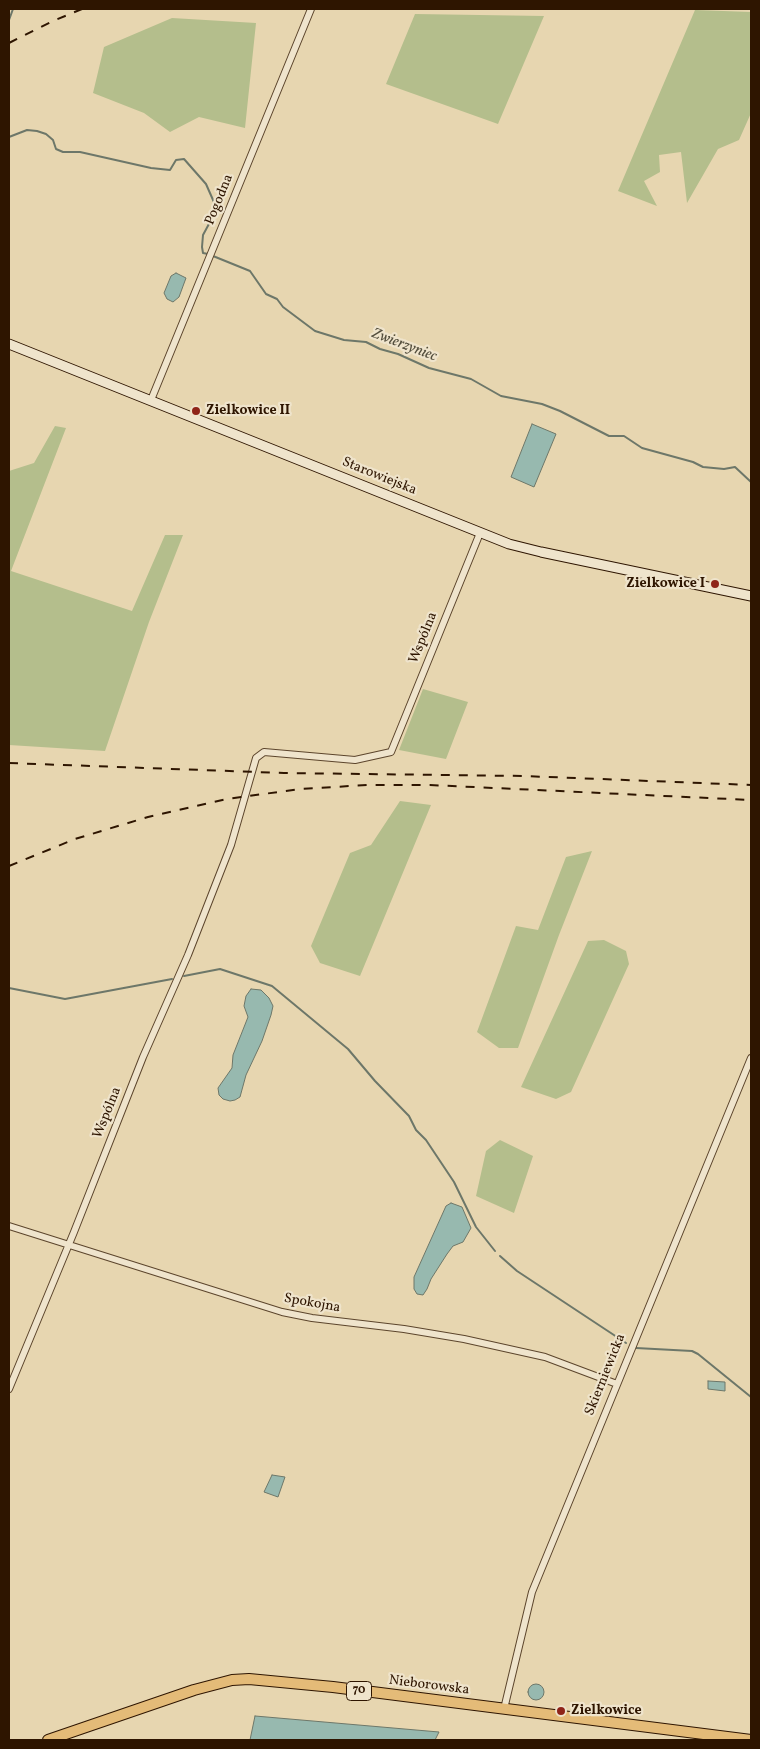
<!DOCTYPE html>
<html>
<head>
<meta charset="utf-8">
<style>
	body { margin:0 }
	#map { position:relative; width:760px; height:1749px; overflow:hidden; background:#e7d6b0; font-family:Vollkorn,serif }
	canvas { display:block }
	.frame { position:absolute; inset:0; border:10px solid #2e1500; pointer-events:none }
</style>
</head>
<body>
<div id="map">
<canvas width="760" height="1749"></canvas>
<div class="frame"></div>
</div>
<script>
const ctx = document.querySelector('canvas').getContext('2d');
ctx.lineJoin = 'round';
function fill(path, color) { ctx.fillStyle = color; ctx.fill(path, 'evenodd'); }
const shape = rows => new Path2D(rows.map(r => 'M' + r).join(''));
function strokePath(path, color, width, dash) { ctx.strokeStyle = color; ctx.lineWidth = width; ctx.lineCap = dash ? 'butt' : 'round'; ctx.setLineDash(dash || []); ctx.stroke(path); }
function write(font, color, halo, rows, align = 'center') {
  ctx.font = font + ' Vollkorn,serif'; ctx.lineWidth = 4.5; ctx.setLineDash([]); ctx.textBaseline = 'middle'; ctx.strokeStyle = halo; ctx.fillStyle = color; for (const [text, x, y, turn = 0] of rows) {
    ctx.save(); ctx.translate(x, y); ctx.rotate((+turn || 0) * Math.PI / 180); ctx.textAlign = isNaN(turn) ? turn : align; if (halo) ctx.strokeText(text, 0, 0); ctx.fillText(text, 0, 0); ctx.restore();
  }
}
fill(shape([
	[695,10,751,12,751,113,739,140,718,149,687,203,681,152,659,155,660,172,644,181,657,206,618,191],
	[415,14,544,16,498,124,386,84],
	[172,18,256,23,245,128,199,117,170,132,144,113,93,93,104,47],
	[55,426,66,428,11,571,132,611,165,535,183,535,149,622,105,751,9,745,9,471,34,463],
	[423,689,468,702,446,759,399,750],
	[400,801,431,805,360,976,320,963,311,946,350,853,371,845],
	[592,851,559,935,518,1048,499,1048,477,1032,516,926,538,930,566,857],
	[604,940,626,951,629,964,571,1092,556,1099,521,1087,588,941],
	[500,1140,533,1156,514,1213,476,1196,486,1151]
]), '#b4be8c');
const water = shape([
	[176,273,186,278,179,297,173,302,167,299,164,293,171,276,176,273],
	[532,424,556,434,534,487,511,477,532,424],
	[251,989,261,990,269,998,273,1006,271,1015,262,1041,246,1075,240,1097,235,1100,230,1101,223,1099,219,1095,218,1088,232,1068,233,1055,248,1017,244,1006,246,996,251,989],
	[451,1203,462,1207,471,1228,463,1242,453,1246,447,1254,431,1279,427,1289,423,1295,417,1294,414,1289,414,1277,446,1206,451,1203],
	[708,1381,725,1382,725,1391,708,1389,708,1381],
	[272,1475,285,1477,278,1497,264,1492,272,1475],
	'528 1692a8 8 0 1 1 16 0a8 8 0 1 1-16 0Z',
	[255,1716,439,1732,435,1740,250,1740,255,1716]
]);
fill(water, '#97b9af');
strokePath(water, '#6d7769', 1);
strokePath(shape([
	[9,20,13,9],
	[9,137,27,130,37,131,46,134,53,140,56,149,63,152,80,152,151,168,170,170,176,160,184,159,206,184,217,209,203,235,202,247,203,253,208,254],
	[213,256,250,271,266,294,277,299,283,307,315,331,344,340,366,342,380,349,398,354,429,368,471,379,501,396,542,404,560,411,609,436,624,436,642,448,693,462,703,467,724,469,735,467,751,482],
	[184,976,220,969,272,986,348,1049,375,1081,409,1116,416,1130,426,1140,454,1182,476,1227,495,1251],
	[9,988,65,999,172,979],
	[500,1256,517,1271,626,1343],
	[636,1348,692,1351,698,1354,751,1397]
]), '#6d7769', 2);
const street = shape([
	[151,400,311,9],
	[9,1226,282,1312,312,1318,404,1329,464,1339,545,1357,617,1384],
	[9,1389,74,1232,143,1057,188,955,231,845,256,758,264,752,355,760,391,752,480,533],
	[504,1709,532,1592,751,1058]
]);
const secondary = shape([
	[9,344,509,544,541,552,751,596]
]);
const primary = shape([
	[48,1740,194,1690,232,1680,249,1679,333,1687,751,1740]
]);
strokePath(street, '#5c452c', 8);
strokePath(secondary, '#2e1500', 11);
strokePath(primary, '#2e1500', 12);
strokePath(street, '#efe4cc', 6);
strokePath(secondary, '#efe4cc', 9);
strokePath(primary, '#e4bb78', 10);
strokePath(shape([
	[9,43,53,21,82,9],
	[9,763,284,773,524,776,751,785],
	[9,866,75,839,148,817,227,799,300,789,367,785,430,785,751,800]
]), '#2e1500', 2, [9, 9]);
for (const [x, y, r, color] of [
	[196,411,5,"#8f2418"],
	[715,584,5,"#8f2418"],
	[561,1711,5,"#8f2418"]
]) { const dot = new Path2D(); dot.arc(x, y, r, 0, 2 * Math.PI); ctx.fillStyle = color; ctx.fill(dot); strokePath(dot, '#efe4cc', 2); }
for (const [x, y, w] of [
	[359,1691,25]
]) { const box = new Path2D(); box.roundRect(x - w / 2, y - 9.5, w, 19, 4); ctx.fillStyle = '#efe4cc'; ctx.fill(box); strokePath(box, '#2e1500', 1); }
write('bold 12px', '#2e1500', null, [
	["70",359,1691]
]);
write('14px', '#2e1500', '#efe4cc', [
	["Pogodna",220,200,-68],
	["Starowiejska",379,477,22],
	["Wspólna",424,638,-68],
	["Wspólna",108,1113,-68],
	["Spokojna",312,1304,10],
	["Skierniewicka",606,1375,-68],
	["Nieborowska",429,1686,7]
]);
write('bold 14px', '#2e1500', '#efe4cc', [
	["Zielkowice II",206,411],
	["Zielkowice I",705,584,"right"],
	["Zielkowice",571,1711]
], 'left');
write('italic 15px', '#534e3d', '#efe4cc', [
	["Zwierzyniec",404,346,21]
]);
</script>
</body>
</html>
